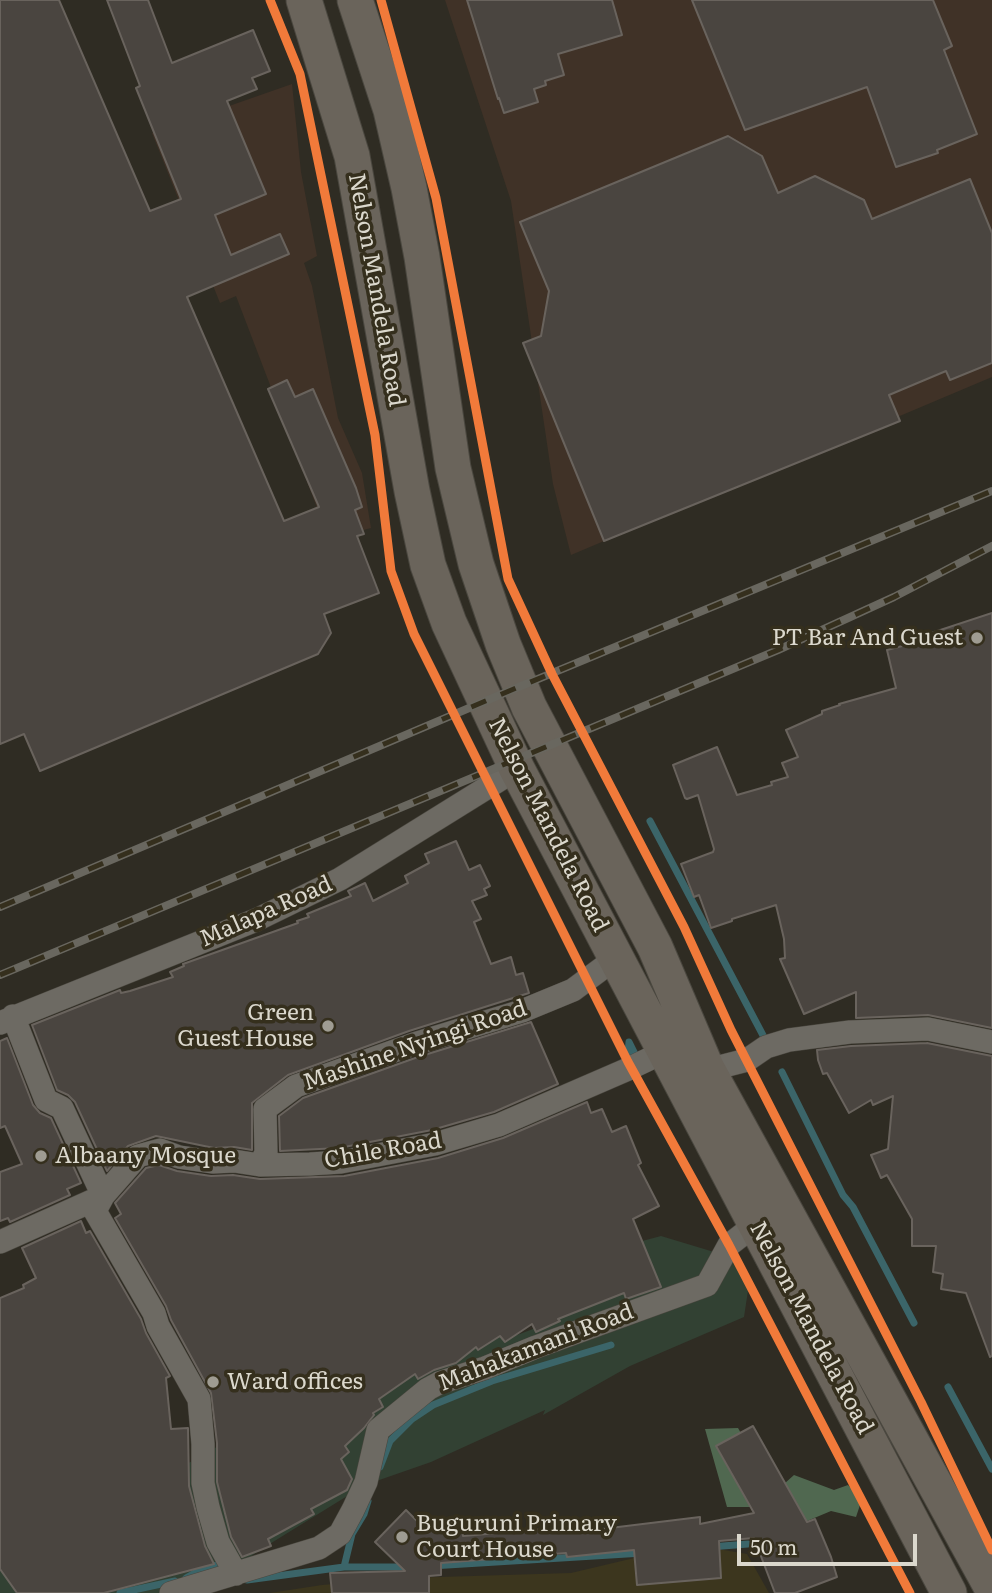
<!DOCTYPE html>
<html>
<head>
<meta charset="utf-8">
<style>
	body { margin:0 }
	#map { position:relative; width:992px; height:1593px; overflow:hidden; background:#2f2c23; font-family:Literata,serif }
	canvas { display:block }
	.scale { position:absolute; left:737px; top:1534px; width:180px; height:32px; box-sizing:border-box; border:4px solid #dbd8cd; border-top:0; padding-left:9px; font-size:21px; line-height:24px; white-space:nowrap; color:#dbd8cd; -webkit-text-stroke:5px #352f1d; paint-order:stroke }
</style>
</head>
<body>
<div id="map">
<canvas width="992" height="1593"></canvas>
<div class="scale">50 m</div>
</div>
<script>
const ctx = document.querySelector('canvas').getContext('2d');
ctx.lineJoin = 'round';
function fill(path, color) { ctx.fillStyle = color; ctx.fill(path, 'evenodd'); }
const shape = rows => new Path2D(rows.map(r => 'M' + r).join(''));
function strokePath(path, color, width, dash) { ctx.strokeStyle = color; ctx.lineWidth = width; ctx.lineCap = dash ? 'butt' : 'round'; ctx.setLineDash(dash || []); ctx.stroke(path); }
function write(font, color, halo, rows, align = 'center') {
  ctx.font = font + ' Literata,serif'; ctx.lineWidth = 7; ctx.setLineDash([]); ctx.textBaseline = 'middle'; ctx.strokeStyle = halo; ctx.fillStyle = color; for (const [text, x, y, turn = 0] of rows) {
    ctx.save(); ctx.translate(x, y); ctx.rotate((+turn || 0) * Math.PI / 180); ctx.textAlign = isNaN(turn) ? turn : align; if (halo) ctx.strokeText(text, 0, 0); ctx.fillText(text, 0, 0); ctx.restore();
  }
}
fill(shape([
	[445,0,992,0,992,377,571,555,553,484,511,201],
	[292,84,301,172,317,256,304,263,312,286,338,418,362,473,371,528,329,539,236,296,220,303,152,133]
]), '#403227');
fill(shape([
	[718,1549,747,1554,769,1593,270,1593,322,1585,407,1578,571,1573,647,1555]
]), '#3c361e');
fill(shape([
	[661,1236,724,1255,742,1268,749,1284,744,1317,630,1366,543,1415,545,1410,431,1462,365,1485,260,1550,197,1593,0,1593,0,1551,199,1458,250,1426,454,1341,517,1335,560,1319,631,1244]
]), '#324133');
fill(shape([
	[738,1428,775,1492,794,1475,834,1490,848,1485,862,1499,856,1517,831,1511,788,1529,751,1507,727,1507,705,1429]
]), '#506850');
strokePath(shape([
	[650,821,766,1041],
	[627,1064,629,1042,637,1058],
	[782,1072,843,1195,853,1207,914,1323],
	[948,1387,992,1469],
	[380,1467,390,1441,412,1419,433,1405,492,1381,611,1345],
	[710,1547,748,1544],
	[431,1566,643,1553],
	[344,1567,352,1534,364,1514,368,1501],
	[186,1578,202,1569,227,1562],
	[247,1580,344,1567,409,1567],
	[120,1593,175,1581]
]), '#3b6569', 7);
const building = shape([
	[0,0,59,0,150,211,181,199,136,88,140,86,107,0,148,0,172,63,253,30,270,71,252,78,257,89,227,101,266,194,215,215,231,255,280,234,289,254,187,297,284,521,319,507,268,389,287,380,295,397,313,389,356,488,362,507,355,510,364,534,357,536,379,593,324,614,331,633,318,654,40,771,24,734,0,744,0,0],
	[467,0,612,0,622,35,558,54,564,75,545,81,546,85,534,89,538,102,504,113,499,98,498,99,467,0],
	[692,0,933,0,952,46,944,50,977,134,937,150,938,153,896,167,867,87,745,130,692,0],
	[728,136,762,156,778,193,815,176,864,200,872,219,970,179,992,233,992,363,950,380,946,371,889,395,900,421,604,541,523,343,541,336,549,291,520,222,728,136],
	[992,613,992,1028,928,1015,856,1018,856,992,804,1014,780,959,785,958,784,939,776,905,732,919,732,921,711,928,699,895,694,897,681,864,713,852,714,849,698,795,687,799,685,798,673,765,717,747,737,795,772,785,771,782,788,777,782,763,798,757,786,730,822,714,822,711,840,705,839,704,896,688,887,650,921,641,919,637,992,613],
	[456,841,469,870,480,865,490,886,484,889,487,895,472,901,481,919,474,922,491,964,511,957,516,975,523,973,529,993,409,1031,288,1075,252,1103,252,1150,234,1147,214,1148,156,1136,128,1146,107,1171,75,1102,68,1095,57,1090,32,1025,120,990,121,993,130,991,173,977,170,972,184,966,183,964,298,923,297,921,309,917,307,914,351,896,348,891,365,883,373,901,408,883,405,876,429,863,425,854,456,841],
	[531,1022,558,1084,494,1112,432,1130,339,1148,280,1151,279,1116,303,1098,418,1057,531,1022],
	[7,1038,33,1105,40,1113,51,1118,81,1183,67,1189,70,1195,10,1222,8,1218,0,1221,0,1172,22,1164,5,1126,0,1128,0,1041,7,1038],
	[927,1043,992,1056,992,1356,990,1357,966,1293,941,1289,943,1274,933,1272,936,1246,912,1246,912,1219,887,1175,881,1178,871,1155,888,1149,893,1096,873,1105,871,1100,849,1113,827,1073,823,1074,818,1060,817,1050,851,1046,927,1043],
	[587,1102,591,1113,602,1109,612,1132,626,1126,641,1163,638,1165,659,1206,633,1219,661,1287,626,1299,624,1293,558,1319,560,1321,536,1332,532,1324,505,1342,500,1336,478,1350,476,1347,456,1363,434,1370,418,1379,415,1374,379,1399,383,1407,373,1413,374,1415,364,1428,345,1446,349,1452,341,1459,352,1479,347,1490,311,1509,314,1514,268,1539,271,1546,242,1557,231,1537,217,1482,217,1443,211,1393,171,1320,166,1306,115,1218,121,1214,115,1203,146,1168,159,1165,177,1171,211,1176,233,1175,260,1179,344,1176,438,1158,503,1138,587,1102],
	[81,1221,86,1233,90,1231,141,1319,146,1333,170,1376,166,1378,171,1429,188,1428,189,1486,205,1546,214,1564,104,1593,17,1593,0,1569,0,1298,24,1288,23,1285,36,1278,22,1248,81,1221],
	[753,1426,807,1522,815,1519,831,1557,837,1577,795,1593,775,1593,754,1538,719,1541,721,1578,637,1585,634,1550,567,1557,566,1553,441,1563,441,1575,429,1576,429,1593,332,1593,330,1573,405,1571,375,1542,406,1510,417,1521,449,1518,450,1523,462,1522,463,1536,568,1527,569,1533,700,1517,700,1524,754,1513,716,1446,753,1426]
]);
fill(building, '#4a4540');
strokePath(building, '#69635d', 2);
const street = shape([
	[13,1016,46,1100,62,1108,103,1196],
	[0,1023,256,920,340,879,517,769],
	[696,1073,747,1060,766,1047,789,1040,850,1032,928,1029,992,1042],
	[260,1165,266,1153,265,1109,296,1086,414,1044,522,1011,573,990,616,958],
	[0,1242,103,1196],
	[236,1574,218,1542,208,1507,203,1483,203,1444,199,1399,158,1326,154,1313,95,1211,103,1196,138,1156,160,1150,179,1157,213,1162,234,1161,260,1165,310,1164,341,1162,435,1144,499,1125,626,1070,666,1051],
	[171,1593,319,1548,340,1534,353,1510,366,1482,378,1430,428,1389,439,1383,485,1368,536,1347,707,1285,729,1245,756,1224]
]);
const primary = shape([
	[304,0,352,156,412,491,428,565,449,623,517,769,949,1593],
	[355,0,391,110,409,188,422,257,453,468,476,564,503,644,529,707,655,947,707,1069,992,1588]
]);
strokePath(street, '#4a473f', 24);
strokePath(primary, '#4a473f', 37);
strokePath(street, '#6d6a63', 23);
strokePath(primary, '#6a645b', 35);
const rail = shape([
	[0,907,521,686,992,491],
	[0,975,778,650,894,597,992,546]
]);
strokePath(rail, '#69675f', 8);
strokePath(rail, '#352f1d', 5, [16]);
strokePath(shape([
	[270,0,300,74,375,435,391,571,414,634,628,1062,729,1245,910,1593],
	[381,0,436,198,508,579,552,674,684,927,731,1030,921,1402,992,1550]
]), '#f17a3a', 9);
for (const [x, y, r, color] of [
	[977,638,7,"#9f9c92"],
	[328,1026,7,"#9f9c92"],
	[41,1156,7,"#9f9c92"],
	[213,1382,7,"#9f9c92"],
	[402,1537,7,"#9f9c92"]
]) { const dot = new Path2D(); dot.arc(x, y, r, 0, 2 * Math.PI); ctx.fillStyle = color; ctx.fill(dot); strokePath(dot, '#352f1d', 2.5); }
write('23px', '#dbd8cd', '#352f1d', [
	["Nelson Mandela Road",376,290,80],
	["Nelson Mandela Road",548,825,63],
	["Malapa Road",266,912,-24],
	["Mashine Nyingi Road",415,1046,-19],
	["Chile Road",383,1151,-10],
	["Nelson Mandela Road",811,1328,62],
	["Mahakamani Road",536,1348,-21]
]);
write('23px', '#dbd8cd', '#352f1d', [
	["PT Bar And Guest",963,638,"right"],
	["Green",314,1013,"right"],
	["Guest House",314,1039,"right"],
	["Albaany Mosque",55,1156],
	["Ward offices",227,1382],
	["Buguruni Primary",416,1524],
	["Court House",416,1550]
], 'left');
</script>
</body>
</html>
